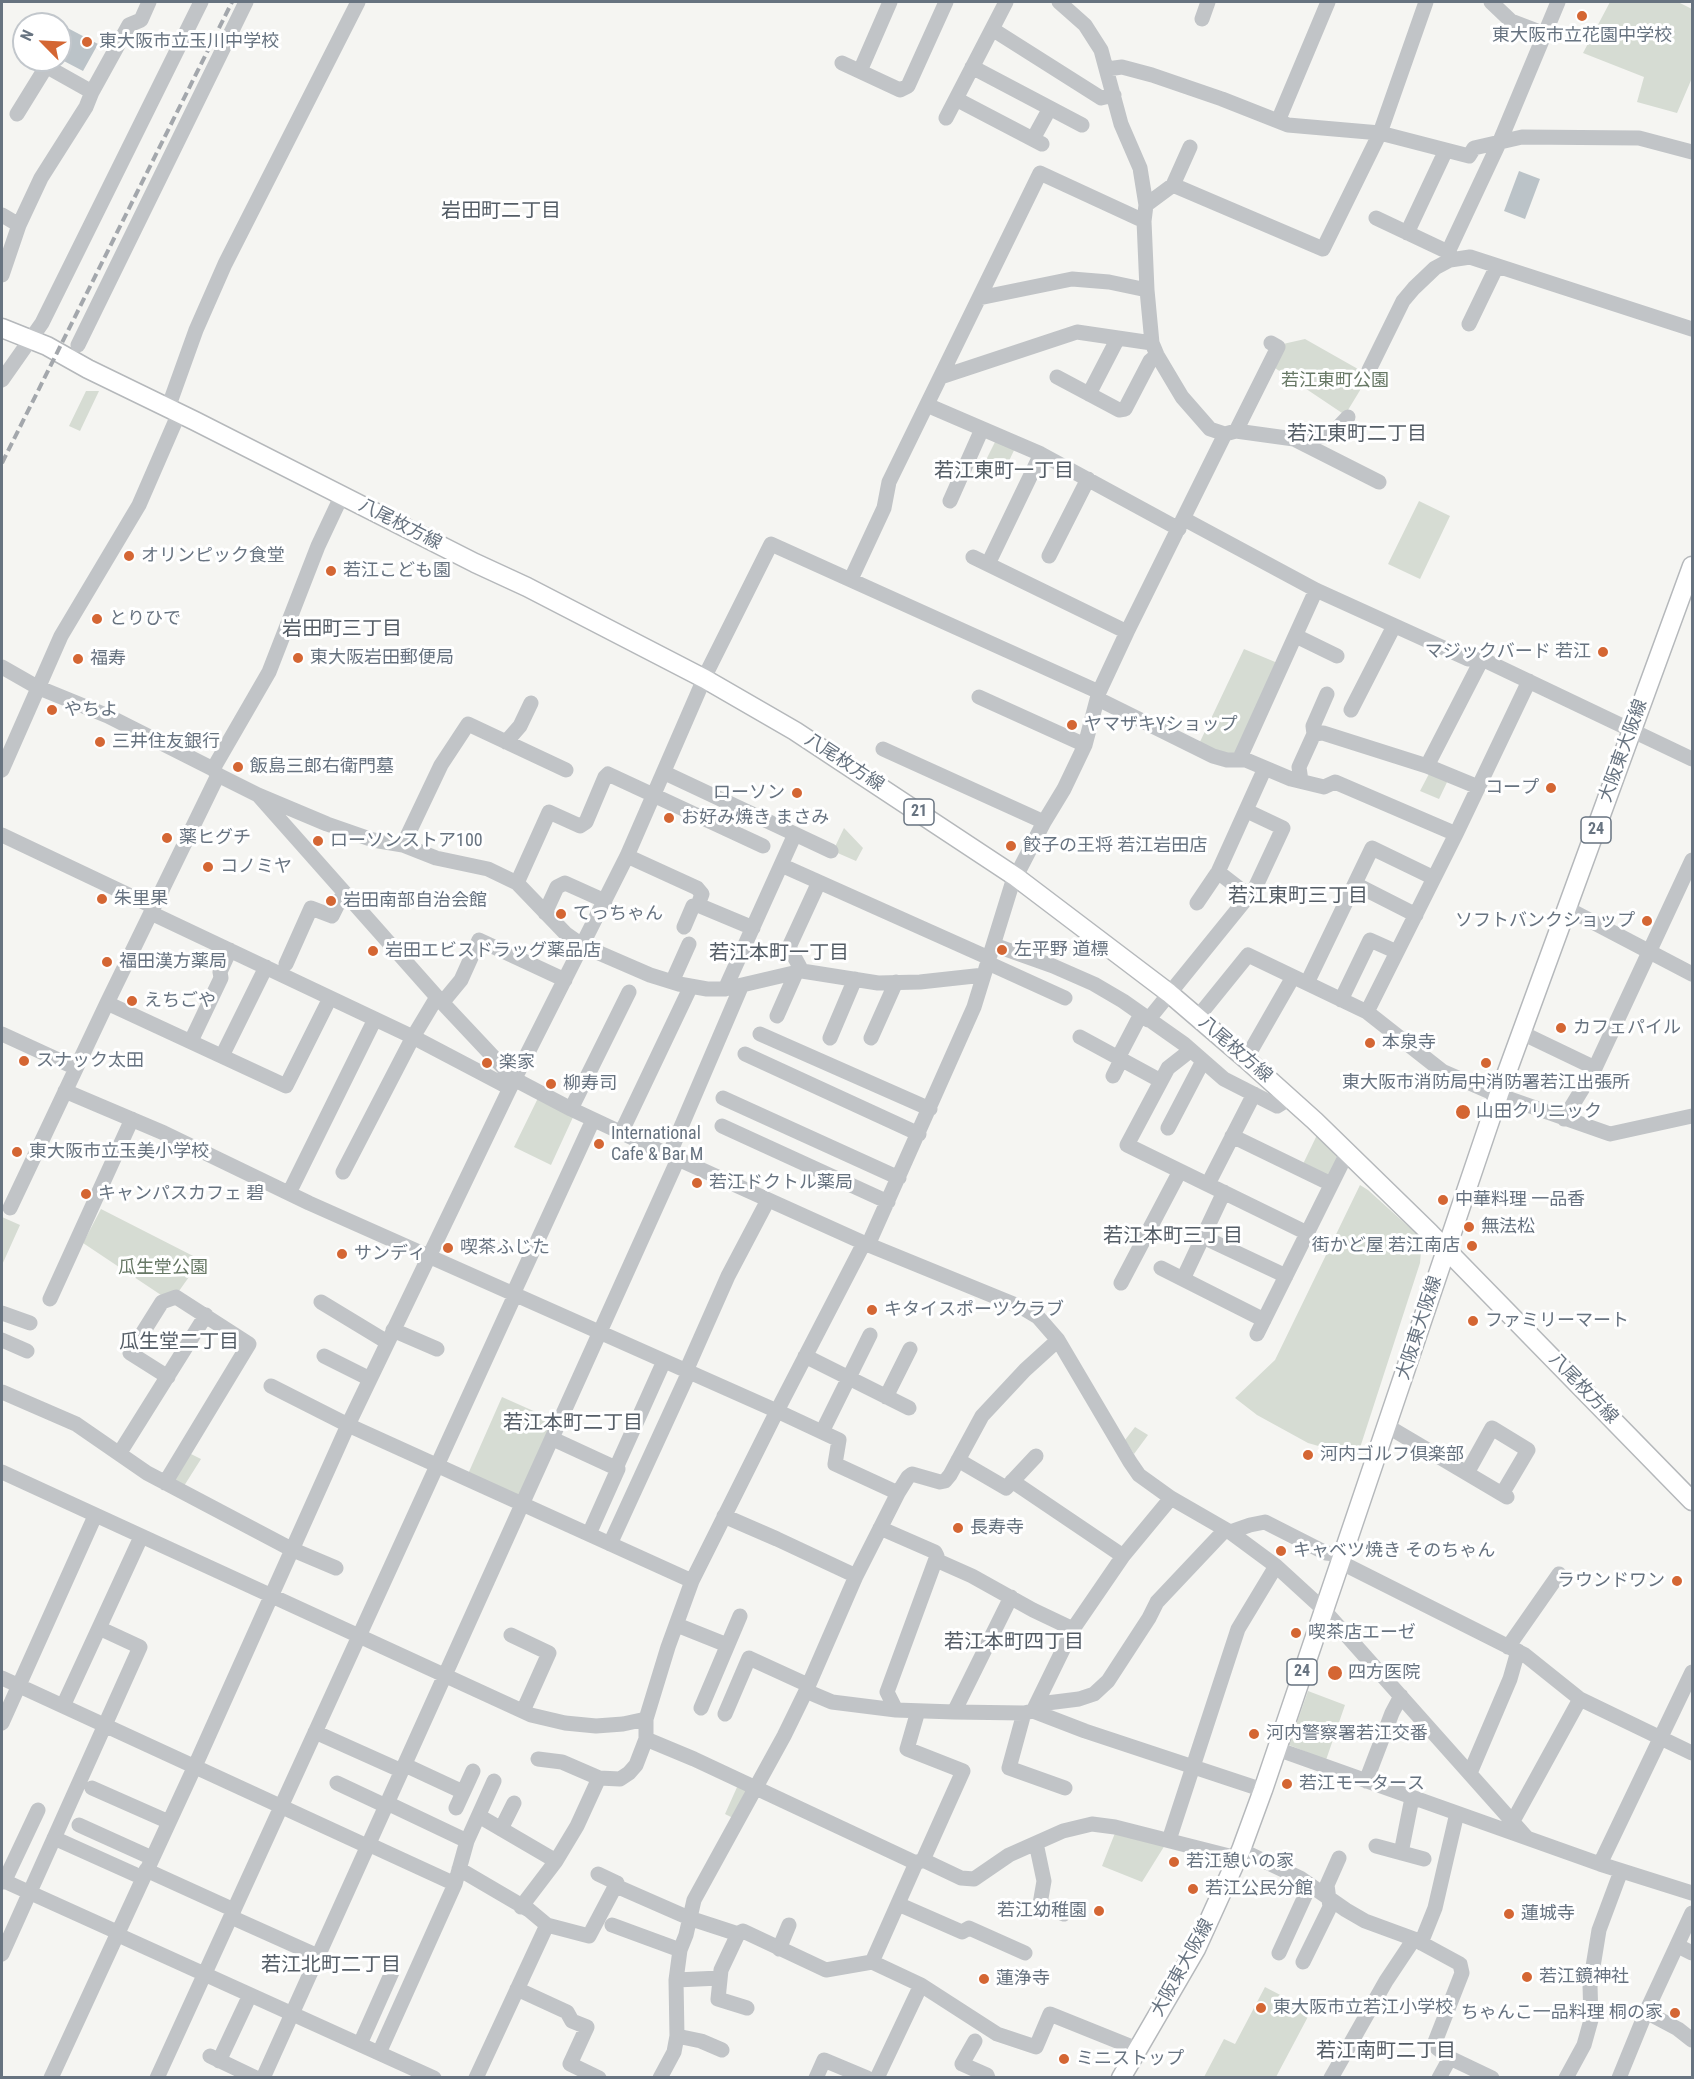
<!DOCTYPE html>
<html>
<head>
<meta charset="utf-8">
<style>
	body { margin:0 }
	#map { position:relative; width:1694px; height:2079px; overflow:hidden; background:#f5f5f2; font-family:"Roboto Condensed",sans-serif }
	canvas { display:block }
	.frame { position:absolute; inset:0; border:3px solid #677380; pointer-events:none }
	.north { position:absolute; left:12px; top:12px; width:60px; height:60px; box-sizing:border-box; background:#fff; border:2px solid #c2c7cc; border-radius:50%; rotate:294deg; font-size:16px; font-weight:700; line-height:24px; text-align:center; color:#677380 }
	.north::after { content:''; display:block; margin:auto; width:21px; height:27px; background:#d46633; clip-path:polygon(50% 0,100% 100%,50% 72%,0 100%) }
</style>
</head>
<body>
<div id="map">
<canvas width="1694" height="2079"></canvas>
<div class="frame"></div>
<div class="north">N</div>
</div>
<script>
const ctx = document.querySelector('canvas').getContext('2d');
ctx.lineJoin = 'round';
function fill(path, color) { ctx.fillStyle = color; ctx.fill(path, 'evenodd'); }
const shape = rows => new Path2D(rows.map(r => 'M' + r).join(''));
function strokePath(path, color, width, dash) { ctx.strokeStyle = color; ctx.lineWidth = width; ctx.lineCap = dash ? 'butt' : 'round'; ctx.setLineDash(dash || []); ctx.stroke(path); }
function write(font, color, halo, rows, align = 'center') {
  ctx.font = font + ' "Roboto Condensed","Noto Sans JP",sans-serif'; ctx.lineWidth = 6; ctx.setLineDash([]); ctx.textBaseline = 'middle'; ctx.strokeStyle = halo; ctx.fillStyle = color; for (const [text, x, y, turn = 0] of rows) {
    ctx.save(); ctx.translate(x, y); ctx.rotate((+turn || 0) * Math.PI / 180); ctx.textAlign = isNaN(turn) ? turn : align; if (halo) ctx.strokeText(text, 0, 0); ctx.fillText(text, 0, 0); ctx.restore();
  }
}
fill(shape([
	[1610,2,1678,2,1692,9,1692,78,1677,113,1637,102,1644,77,1583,53],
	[1305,339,1365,373,1362,387,1345,415,1272,366,1283,344],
	[86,391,99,391,80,431,69,426],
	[997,438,1016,446,1002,476,983,466],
	[1419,501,1450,516,1420,579,1388,564],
	[1244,649,1280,664,1238,756,1198,746],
	[1431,770,1449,778,1439,799,1420,791],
	[844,828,863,848,856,861,833,851],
	[539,1096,574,1115,551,1165,514,1147],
	[1317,1135,1337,1157,1329,1176,1303,1164],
	[1360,1185,1368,1190,1420,1237,1421,1252,1420,1263,1357,1457,1308,1443,1257,1415,1235,1398,1275,1360],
	[101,1209,201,1260,179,1291,161,1295,83,1243],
	[2,1217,20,1225,2,1265],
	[502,1397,556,1421,520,1498,468,1474],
	[1135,1427,1148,1435,1134,1454,1125,1440],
	[189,1453,201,1459,184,1486,172,1480],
	[1308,1691,1345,1705,1326,1760,1289,1745],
	[738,1785,751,1791,735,1819,725,1814],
	[1115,1833,1165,1845,1142,1882,1102,1866],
	[1265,1987,1311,2011,1276,2077,1204,2077,1224,2039,1235,2044]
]), '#d6dcd3');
fill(shape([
	[59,24,60,24,98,44,83,71,60,59],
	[1519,171,1540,179,1525,219,1504,211]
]), '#bbc3c8');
const major = shape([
	[2,328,47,346,88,369,195,421,475,563,527,587,705,679,795,731,1016,877,1169,993,1246,1059,1315,1121,1430,1233,1692,1501],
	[1121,2078,1196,1949,1241,1850,1263,1790,1499,1094,1692,566]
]);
strokePath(major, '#b5b8bb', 21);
strokePath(shape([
	[1059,2,1085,25,1101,50,1121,124,1140,168,1146,205,1144,221,1147,290,1152,343,1157,355,1182,397,1210,429,1225,434,1236,431,1294,439,1331,435,1348,417],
	[1491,2,1511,21,1545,34],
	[1202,19,1208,2],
	[992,29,1101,98,1114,95],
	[35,60,92,92],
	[842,63,900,90,908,86,946,2],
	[972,67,1082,125],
	[1107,69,1122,67,1152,75,1222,99,1288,125,1380,133,1469,156,1474,148,1522,137,1639,138,1692,152],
	[860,71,890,2],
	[956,99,1042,144],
	[17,114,46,67],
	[946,118,1006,2],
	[1278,121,1328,2],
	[1033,139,1050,108],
	[1173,185,1190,147],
	[1146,205,1173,185,1323,249,1380,133,1426,2],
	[2,215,19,225,2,275],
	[1376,218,1448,252],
	[19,225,41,178,86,107,92,92,129,25,141,20,149,2],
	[1407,233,1446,150],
	[1450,260,1448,252,1500,141,1558,2],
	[979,298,1072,279,1109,282,1147,290],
	[1469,324,1497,266],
	[78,345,246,2],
	[1369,370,1403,301,1414,288,1435,268,1450,260,1470,257,1692,329],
	[941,377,1077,332,1152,343],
	[1057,377,1119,410,1125,409,1150,361,1157,355],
	[2,380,42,323,201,2],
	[1089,394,1118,338],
	[927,405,1041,454,1179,529],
	[168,408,196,330,225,264,358,2],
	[1236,431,1278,347,1271,343],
	[1294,439,1379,482],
	[950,501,982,429],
	[1184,519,1316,590,1468,659,1482,659,1692,759],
	[1049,556,1088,479],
	[973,557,1127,632],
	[988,564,1041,454],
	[851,579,884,508,889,482,1040,173,1144,221],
	[1296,636,1337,656],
	[2,667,37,687,108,716,213,769,218,775,258,795,327,824,373,840,403,845,436,858,488,869,517,883,566,934,583,946,650,975,679,984,707,989,725,989,802,971,878,983,920,982,984,975],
	[1529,681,1456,834,1367,1012,1442,1071,1490,1092,1610,1134,1692,1116],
	[979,697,1085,745],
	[1098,699,1213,756,1227,760,1246,760,1291,779,1324,787,1335,782,1456,834],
	[1351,710,1394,626],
	[1314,734,1313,726,1327,694],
	[506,742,520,726,531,703],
	[883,749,1044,822],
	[1239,760,1316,590],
	[1427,766,1482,659],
	[213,769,269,672,318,546,342,495],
	[2,770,61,636,139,505,179,413],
	[665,773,831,851],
	[1301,781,1299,767,1314,734,1323,733,1427,766,1478,787],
	[258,795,437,997,514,1079,571,1109,669,1155,864,1243,1023,1308,1038,1317,1058,1340,1130,1462,1139,1475,1171,1498,1230,1532,1276,1566,1323,1609,1527,1838],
	[2,835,154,907],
	[403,845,441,765,468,724,566,770],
	[627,856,697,888,702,894,698,905,753,928],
	[781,865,989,958],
	[1218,872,1249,896],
	[517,883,549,812,580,826,586,822,605,777,608,774,763,846],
	[1355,884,1416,915],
	[1197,903,1218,872,1265,768],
	[1568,909,1692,974],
	[151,913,413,1037,510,1088],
	[545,913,557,887,565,883,605,901],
	[684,927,693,906,698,905],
	[994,945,1053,966,1094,984,1123,1001,1184,1044,1224,1079,1277,1106,1290,1098],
	[988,963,1065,998],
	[286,964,311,908,332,916,344,892],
	[802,971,789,947,819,882],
	[672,982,689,944],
	[1307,983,1372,848,1434,878],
	[725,989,795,834],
	[1341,1000,1370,940,1397,952],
	[107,1003,286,1086,330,998],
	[442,1003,461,980,479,940,565,980],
	[777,1016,796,973],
	[1197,1018,1248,955,1367,1012],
	[1148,1020,1255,888,1283,828,1247,811],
	[1522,1033,1595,1068],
	[2,1034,76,1068],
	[760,1034,930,1109],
	[1080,1037,1161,1081],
	[830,1038,855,979],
	[871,1038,896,982],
	[191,1041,221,978,220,972,230,950],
	[1191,1050,1168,1068,1127,1145,1307,1233],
	[745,1054,919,1134],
	[222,1056,266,967],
	[1118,1058,1141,1014],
	[1246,1059,1293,977],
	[1113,1076,1121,1060],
	[65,1091,164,1133,309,1203,777,1411,839,1440,835,1464,898,1493],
	[723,1098,899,1178],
	[571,1109,629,992],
	[1564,1119,1595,1068,1692,860],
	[722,1126,888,1202],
	[1168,1128,1203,1061],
	[621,1133,691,986],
	[1232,1136,1331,1184],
	[669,1155,741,987],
	[343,1172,413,1037,437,997],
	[1208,1184,1254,1094],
	[289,1193,375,1019],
	[10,1208,107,1003,218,775],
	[1203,1237,1286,1276],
	[868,1245,974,1007,1012,884,1044,822,1064,789,1085,745,1099,692,1127,632,1225,434],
	[1161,1268,1264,1320],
	[1183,1279,1224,1192],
	[1121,1283,1180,1171],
	[513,1294,593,1120],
	[50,1299,132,1119],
	[321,1302,387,1342],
	[2,1313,30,1323],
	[393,1330,437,1349],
	[1257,1334,1348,1151],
	[2,1340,27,1351],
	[324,1356,370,1379],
	[805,1356,909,1408],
	[686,1371,728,1276,768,1200],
	[271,1386,348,1425,692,1581],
	[2,1392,76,1424,147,1473,291,1549,336,1568],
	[886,1397,910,1349],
	[1387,1426,1507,1497],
	[822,1432,870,1335],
	[553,1439,618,1469,589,1534],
	[119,1454,206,1315],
	[958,1460,1006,1488,1036,1456],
	[616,1468,664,1361],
	[2,1472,531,1715,565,1723,596,1726,623,1724,646,1719],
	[1467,1473,1492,1428,1528,1450,1502,1494],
	[1012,1481,1123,1556],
	[165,1483,249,1344,176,1297,162,1302,130,1353,168,1377],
	[724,1516,777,1539,856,1576],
	[880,1528,935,1552,937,1556,887,1692,896,1710],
	[1230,1532,1250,1525,1265,1522,1326,1553,1343,1555],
	[610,1544,689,1372],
	[936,1560,972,1576,1033,1610,1073,1629],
	[1340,1562,1525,1655,1580,1699,1692,1753],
	[677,1625,727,1645],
	[511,1635,549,1653,523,1711],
	[1508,1647,1559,1574],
	[2,1678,367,1846],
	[806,1691,832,1702,896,1710,954,1712,1024,1713,1033,1711,1047,1703,1079,1699,1094,1694,1108,1681,1149,1618,1157,1602,1225,1530],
	[63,1706,141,1537],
	[701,1708,740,1616],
	[918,1711,907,1749,963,1771,923,1860],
	[1033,1711,1073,1629,1123,1556,1171,1498],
	[1033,1711,1085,1731,1263,1790],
	[954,1712,1011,1597],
	[1024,1713,1009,1768,1065,1788],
	[725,1714,749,1658,808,1685],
	[2,1723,95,1516],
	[315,1732,402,1771],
	[646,1739,694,1759,916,1863,923,1860,961,1878,974,1879,1009,1855,1063,1831,1092,1824,1115,1827,1237,1858],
	[1277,1749,1600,1864,1692,1893],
	[538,1759,562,1762,599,1778],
	[405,1765,463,1792],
	[1470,1773,1510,1679,1518,1651],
	[1366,1781,1392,1713,1401,1696],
	[337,1783,386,1806],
	[92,1788,169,1822],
	[456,1808,473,1771],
	[479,1816,556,1861],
	[1513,1821,1580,1699],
	[79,1825,152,1858],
	[501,1829,514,1803],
	[54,1838,143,1878],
	[1169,1840,1238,1629,1276,1566],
	[467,1841,494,1781],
	[1036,1843,1044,1881,1040,1904,1064,1914],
	[368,1844,455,1884],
	[1376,1846,1424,1859],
	[1241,1850,1300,1878,1346,1910,1365,1921,1414,1939,1460,1964,1462,1973,1435,2042,1437,2048,1450,2058,1492,2078],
	[1401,1853,1412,1798],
	[1600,1864,1692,1672],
	[459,1869,529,1910,547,1925,589,1936,617,1883,598,1874],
	[146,1870,234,1910],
	[2,1880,117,1932],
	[4,1882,38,1810],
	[616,1886,689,1918,738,1934,743,1931,826,1970,872,1962,916,1863],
	[898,1904,962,1932,969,1928,1025,1953],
	[521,1907,556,1861,577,1826,599,1778,620,1779,629,1773,636,1765,646,1739,646,1719,668,1647,692,1581,777,1411,864,1243],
	[231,1917,318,1956],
	[612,1925,680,1950],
	[116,1934,434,2078],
	[738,1934,721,1970,718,1999,747,2008],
	[1421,1943,1435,1908,1457,1813],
	[1678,1946,1692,1953],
	[779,1949,789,1925],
	[1279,1953,1310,1885],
	[2,1954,140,1647,99,1628],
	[872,1962,921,1985,997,2034,1036,2047,1050,2014,1137,2049],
	[1303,1962,1330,1907,1327,1885,1339,1858],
	[676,1980,720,1978],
	[517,1989,567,2012,572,2021,587,2027,570,2064,599,2078],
	[1646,2012,1678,2029,1692,2040],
	[677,2036,701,2041,722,2050],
	[975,2041,962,2064,987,2075,988,2078],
	[360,2044,393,1970],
	[379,2053,455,1884,467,1841,387,1803],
	[210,2056,256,2078],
	[219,2061,250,1995],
	[51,2078,195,1766,348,1425,510,1088,627,856,707,672,771,544,1099,692],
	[157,2078,515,1295],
	[263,2078,678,1159],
	[476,2078,547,1925],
	[660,2078,674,2052,677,2036,676,1980,680,1950,686,1935,694,1900,784,1736,806,1691,856,1576,898,1493,908,1477,912,1474,940,1482,945,1481,950,1475,982,1416,1025,1370,1058,1340],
	[816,2078,824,2060,867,2078],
	[877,2078,921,1985],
	[1331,2078,1386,1981,1414,1939],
	[1439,2078,1450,2058],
	[1566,2078,1584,2045,1591,2020,1590,1985,1599,1930,1621,1871],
	[1619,2078,1646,2012,1692,1913]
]), '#c1c4c7', 15);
strokePath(major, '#fff', 18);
strokePath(shape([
	[2,463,232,2]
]), '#a3a7ac', 4, [9, 4.5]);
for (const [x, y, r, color] of [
	[1582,16,6,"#d46633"],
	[87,42,6,"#d46633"],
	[129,556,6,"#d46633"],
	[331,571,6,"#d46633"],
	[97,619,6,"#d46633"],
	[1603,652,6,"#d46633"],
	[298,658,6,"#d46633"],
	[78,659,6,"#d46633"],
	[52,710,6,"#d46633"],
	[1072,725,6,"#d46633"],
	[100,742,6,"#d46633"],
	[238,767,6,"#d46633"],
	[1551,788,6,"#d46633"],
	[797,793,6,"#d46633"],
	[669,818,6,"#d46633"],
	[167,838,6,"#d46633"],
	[318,841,6,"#d46633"],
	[1011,846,6,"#d46633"],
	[208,867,6,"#d46633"],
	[102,899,6,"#d46633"],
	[331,901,6,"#d46633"],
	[561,914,6,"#d46633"],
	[1647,921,6,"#d46633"],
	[1002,950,6,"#d46633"],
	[373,951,6,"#d46633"],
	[107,962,6,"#d46633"],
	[132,1001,6,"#d46633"],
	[1561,1028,6,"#d46633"],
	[1370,1043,6,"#d46633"],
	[24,1061,6,"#d46633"],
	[487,1063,6,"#d46633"],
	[1486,1063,6,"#d46633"],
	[551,1084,6,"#d46633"],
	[1463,1112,8,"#d46633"],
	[599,1144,6,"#d46633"],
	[17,1152,6,"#d46633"],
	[697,1183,6,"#d46633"],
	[86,1194,6,"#d46633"],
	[1443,1200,6,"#d46633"],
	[1469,1227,6,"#d46633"],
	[1472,1246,6,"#d46633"],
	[448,1248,6,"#d46633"],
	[342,1254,6,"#d46633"],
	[872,1310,6,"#d46633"],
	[1473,1321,6,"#d46633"],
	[1308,1455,6,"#d46633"],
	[958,1528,6,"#d46633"],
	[1281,1551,6,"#d46633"],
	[1677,1581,6,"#d46633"],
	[1296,1633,6,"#d46633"],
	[1335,1673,8,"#d46633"],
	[1254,1734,6,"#d46633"],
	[1287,1784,6,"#d46633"],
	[1174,1862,6,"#d46633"],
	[1193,1889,6,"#d46633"],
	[1099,1911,6,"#d46633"],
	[1509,1914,6,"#d46633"],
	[1527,1977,6,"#d46633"],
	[984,1979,6,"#d46633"],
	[1261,2008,6,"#d46633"],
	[1675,2013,6,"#d46633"],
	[1064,2059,6,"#d46633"]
]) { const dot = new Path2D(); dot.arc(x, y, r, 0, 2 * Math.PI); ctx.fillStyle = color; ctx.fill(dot); strokePath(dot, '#fff', 2); }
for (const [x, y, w] of [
	[919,812,30],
	[1596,830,30],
	[1302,1672,30]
]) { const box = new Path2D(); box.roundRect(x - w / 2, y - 13, w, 26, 4.5); ctx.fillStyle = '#fff'; ctx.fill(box); strokePath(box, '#677380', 1.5); }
write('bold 16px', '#677380', null, [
	["21",919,812],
	["24",1596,830],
	["24",1302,1672]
]);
write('18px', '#677380', '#fff', [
	["東大阪市立花園中学校",1582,36,"center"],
	["東大阪市立玉川中学校",99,42],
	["オリンピック食堂",141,556],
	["若江こども園",343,571],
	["とりひで",109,619],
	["マジックバード 若江",1591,652,"right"],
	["東大阪岩田郵便局",310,658],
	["福寿",90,659],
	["やちよ",64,710],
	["ヤマザキYショップ",1084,725],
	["三井住友銀行",112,742],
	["飯島三郎右衛門墓",250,767],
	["コープ",1539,788,"right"],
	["ローソン",785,793,"right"],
	["お好み焼き まさみ",681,818],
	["薬ヒグチ",179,838],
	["ローソンストア100",330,841],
	["餃子の王将 若江岩田店",1023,846],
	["コノミヤ",220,867],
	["朱里果",114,899],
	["岩田南部自治会館",343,901],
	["てっちゃん",573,914],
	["ソフトバンクショップ",1635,921,"right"],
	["左平野 道標",1014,950],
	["岩田エビスドラッグ薬品店",385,951],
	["福田漢方薬局",119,962],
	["えちごや",144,1001],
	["カフェパイル",1573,1028],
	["本泉寺",1382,1043],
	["スナック太田",36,1061],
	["楽家",499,1063],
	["東大阪市消防局中消防署若江出張所",1486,1083,"center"],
	["柳寿司",563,1084],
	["山田クリニック",1476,1112],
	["International",611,1134],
	["Cafe & Bar M",611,1155],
	["東大阪市立玉美小学校",29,1152],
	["若江ドクトル薬局",709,1183],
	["キャンパスカフェ 碧",98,1194],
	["中華料理 一品香",1455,1200],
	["無法松",1481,1227],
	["街かど屋 若江南店",1460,1246,"right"],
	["喫茶ふじた",460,1248],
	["サンディ",354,1254],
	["キタイスポーツクラブ",884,1310],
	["ファミリーマート",1485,1321],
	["河内ゴルフ倶楽部",1320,1455],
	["長寿寺",970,1528],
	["キャベツ焼き そのちゃん",1293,1551],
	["ラウンドワン",1665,1581,"right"],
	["喫茶店エーゼ",1308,1633],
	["四方医院",1348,1673],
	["河内警察署若江交番",1266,1734],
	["若江モータース",1299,1784],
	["若江憩いの家",1186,1862],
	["若江公民分館",1205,1889],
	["若江幼稚園",1087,1911,"right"],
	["蓮城寺",1521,1914],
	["若江鏡神社",1539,1977],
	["蓮浄寺",996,1979],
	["東大阪市立若江小学校",1273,2008],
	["ちゃんこ一品料理 桐の家",1663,2013,"right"],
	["ミニストップ",1076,2059]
], 'left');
write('18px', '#677865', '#fff', [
	["若江東町公園",1335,381],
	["瓜生堂公園",163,1268]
]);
write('18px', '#677380', '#fff', [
	["八尾枚方線",400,525,27],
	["大阪東大阪線",1624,751,-70],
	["八尾枚方線",844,763,33],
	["八尾枚方線",1235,1050,41],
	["大阪東大阪線",1420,1328,-72],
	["八尾枚方線",1583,1389,46],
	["大阪東大阪線",1183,1968,-61]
]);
write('20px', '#545d66', '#fff', [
	["岩田町二丁目",501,212],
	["若江東町二丁目",1357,435],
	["若江東町一丁目",1004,472],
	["岩田町三丁目",342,630],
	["若江東町三丁目",1298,897],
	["若江本町一丁目",779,954],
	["若江本町三丁目",1173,1237],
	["瓜生堂二丁目",179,1343],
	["若江本町二丁目",573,1424],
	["若江本町四丁目",1014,1643],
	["若江北町二丁目",331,1966],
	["若江南町二丁目",1386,2052]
]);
</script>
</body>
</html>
